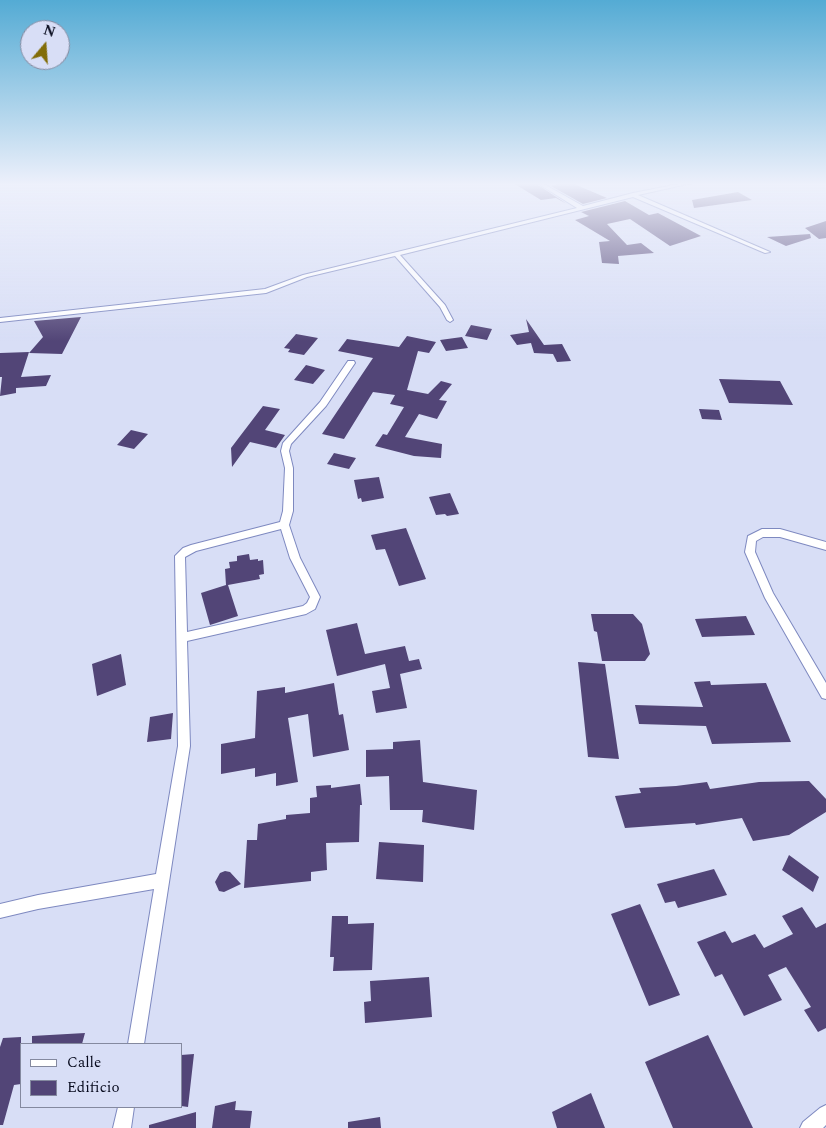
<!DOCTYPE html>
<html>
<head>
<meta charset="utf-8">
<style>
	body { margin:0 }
	#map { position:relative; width:826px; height:1128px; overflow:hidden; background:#d8def6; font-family:Spectral,serif }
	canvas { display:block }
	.legend { position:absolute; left:20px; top:1043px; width:162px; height:65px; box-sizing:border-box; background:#d8def6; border:1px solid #84899f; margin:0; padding:6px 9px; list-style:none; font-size:15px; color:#070a1d }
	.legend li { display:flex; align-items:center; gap:10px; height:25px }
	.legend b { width:25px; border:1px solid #84899f }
	.north { position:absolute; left:20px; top:20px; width:50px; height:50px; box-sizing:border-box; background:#d8def6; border:1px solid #84899f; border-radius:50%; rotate:18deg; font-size:14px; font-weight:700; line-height:20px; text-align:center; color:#070a1d }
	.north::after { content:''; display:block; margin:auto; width:18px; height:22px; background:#826d08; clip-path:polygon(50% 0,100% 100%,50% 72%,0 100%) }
</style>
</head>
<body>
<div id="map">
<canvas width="826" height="1128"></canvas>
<ul class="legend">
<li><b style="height:6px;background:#fff"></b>Calle</li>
<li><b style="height:14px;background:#524577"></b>Edificio</li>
</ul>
<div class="north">N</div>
</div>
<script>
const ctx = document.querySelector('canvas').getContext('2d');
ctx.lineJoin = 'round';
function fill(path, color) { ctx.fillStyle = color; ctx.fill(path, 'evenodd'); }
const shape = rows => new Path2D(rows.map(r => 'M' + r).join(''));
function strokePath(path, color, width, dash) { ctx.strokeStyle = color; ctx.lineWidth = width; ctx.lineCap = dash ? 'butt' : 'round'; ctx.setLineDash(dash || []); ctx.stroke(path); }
fill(shape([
	[513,183,535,183,567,204,556,198,541,200],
	[563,183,572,183,607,198,583,204,551,186],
	[738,192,752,200,694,208,692,200],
	[625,201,649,215,658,213,701,236,670,246,630,219,607,224,627,245,641,243,654,253,618,256,619,264,602,263,599,242,610,241,575,220,589,216,581,212],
	[826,221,826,238,819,239,805,228],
	[810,234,811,238,786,246,767,237],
	[81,317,62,354,29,353,43,337,34,321],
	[526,319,544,345,562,344,571,361,557,362,553,354,534,353,531,343,517,345,510,335,529,332],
	[471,325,492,329,487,340,465,336],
	[296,334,318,338,304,355,288,352,290,349,284,348],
	[407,336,436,342,429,353,418,351,407,390,428,394,441,381,452,384,439,400,447,401,437,419,419,414,405,437,442,444,441,458,414,456,375,446,383,434,387,435,404,407,390,404,395,395,373,392,344,439,322,434,373,358,338,351,347,339,399,347],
	[462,337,468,348,446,351,440,340],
	[29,352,21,377,51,375,46,386,16,388,16,393,0,396,2,377,0,377,0,353],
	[306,365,325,370,313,384,294,380],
	[719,379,780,381,793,405,729,403],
	[263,406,280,409,265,430,285,435,276,448,250,442,232,467,231,448],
	[699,409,719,410,722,420,702,419],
	[131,430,148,434,134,449,117,445],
	[334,453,356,458,349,469,327,464],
	[379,477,384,498,362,502,361,498,358,499,354,480],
	[450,493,459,514,447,516,445,514,436,515,429,497],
	[406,528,426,579,399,586,385,549,376,550,371,535],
	[249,554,250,560,258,559,258,561,263,560,264,574,259,575,260,579,228,585,238,616,210,625,201,593,226,585,225,569,230,568,229,562,237,561,237,556],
	[591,614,633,614,642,624,650,654,645,661,602,661,597,632,594,631],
	[746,616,755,635,702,637,695,619],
	[357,623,365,654,405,646,409,661,419,659,422,669,400,674,407,708,376,713,372,691,390,688,385,664,337,676,326,630],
	[121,654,126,685,97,696,92,664],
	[578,662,605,664,619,759,588,757],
	[710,681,711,685,766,683,791,742,712,744,706,726,639,724,635,705,703,707,694,682],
	[334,683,339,715,343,714,349,750,313,757,308,714,288,718,298,782,276,786,276,773,255,777,255,768,221,774,221,744,255,738,257,691,285,687,285,693],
	[173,713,171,739,147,742,150,717],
	[420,740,423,782,477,790,474,830,422,822,423,810,390,810,389,776,366,777,366,750,393,749,393,742],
	[809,781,826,799,826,812,789,835,753,841,742,818,696,825,695,823,625,828,615,796,641,793,639,788,676,786,707,782,710,789,759,782],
	[360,784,362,805,360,805,359,842,326,843,327,870,311,872,311,881,244,888,247,840,257,840,258,824,286,819,286,815,310,813,310,798,317,797,316,786,331,785,331,788],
	[379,842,424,845,423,882,376,879],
	[789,855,819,877,813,892,782,870],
	[714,869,727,895,678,908,675,901,665,903,657,884],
	[225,871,230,872,241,884,224,892,219,891,215,882,220,873],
	[640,904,680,995,649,1006,611,914],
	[802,907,816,928,826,923,826,1028,818,1032,804,1010,811,1007,786,967,768,975,782,1000,744,1016,722,974,715,977,697,942,725,931,732,943,755,934,764,948,793,934,782,916],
	[332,916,348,916,348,924,374,923,372,970,333,971,334,957,330,957],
	[429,977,432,1017,365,1023,364,1002,371,1001,370,981],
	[85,1033,82,1044,32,1044,32,1036],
	[708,1035,753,1128,673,1128,645,1062],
	[21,1037,21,1084,14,1085,3,1125,0,1125,0,1047,3,1038],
	[194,1054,188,1107,181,1106,181,1055],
	[591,1093,605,1128,557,1128,552,1112],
	[236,1101,235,1110,252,1111,250,1128,212,1128,215,1106],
	[196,1112,196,1128,149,1128,149,1125],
	[380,1117,381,1128,348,1128,348,1122]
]), '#524577');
const street = shape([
	[537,183,542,183,583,206,633,193,684,183,692,183,638,195,770,252,765,253,633,197,400,255,445,305,453,320,450,322,447,320,440,307,395,256,307,277,266,293,0,322,0,318,265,289,303,275,577,208,537,183],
	[348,361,354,361,355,363,326,406,291,444,289,451,293,468,293,511,289,525,300,558,320,597,315,609,306,614,187,641,190,746,144,1044,128,1044,154,889,38,909,0,918,0,904,38,895,156,874,178,746,175,556,183,548,191,545,280,522,283,511,285,468,281,451,283,443,320,402,348,361],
	[281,529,290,558,310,597,307,603,303,606,187,632,185,557,196,551,281,529],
	[762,529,780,529,826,542,826,550,780,537,763,537,756,541,755,552,773,593,826,683,826,699,822,698,765,598,745,552,748,536,762,529],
	[826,1105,826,1125,823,1128,800,1128,803,1122,820,1108,826,1105],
	[118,1107,134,1107,131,1128,113,1128,118,1107]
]);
strokePath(street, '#7e89c0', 2);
fill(street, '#fff');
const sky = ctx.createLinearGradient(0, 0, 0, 341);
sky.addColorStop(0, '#54abd4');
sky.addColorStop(0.54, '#edf0fb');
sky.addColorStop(1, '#edf0fb00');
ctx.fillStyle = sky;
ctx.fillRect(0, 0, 826, 341);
</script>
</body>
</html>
